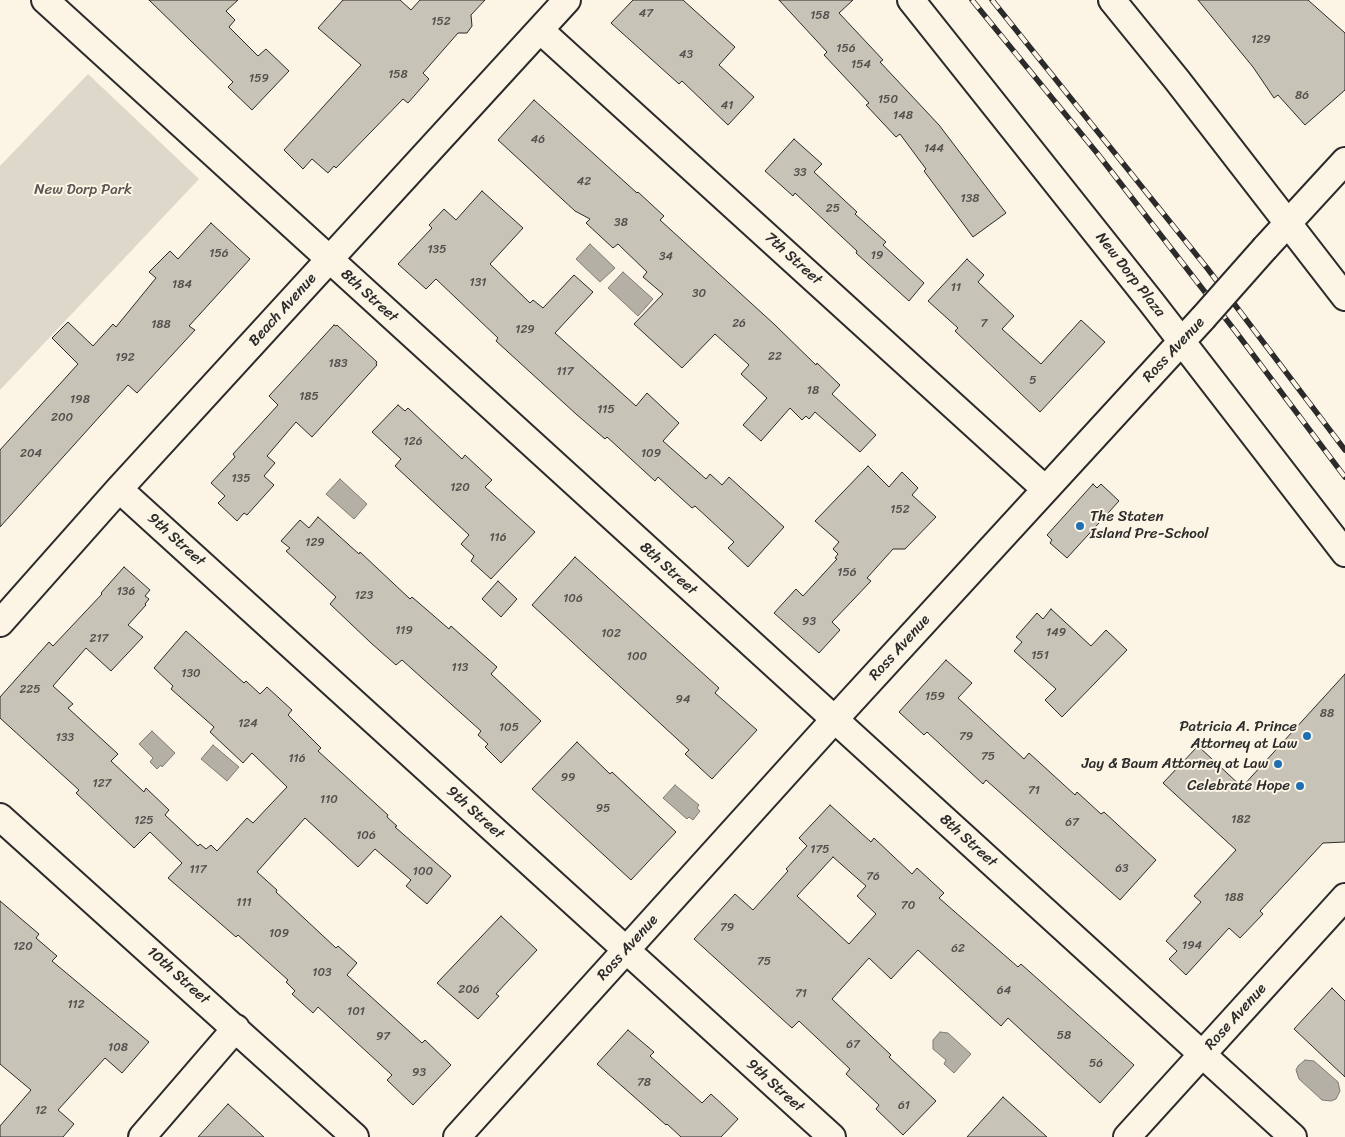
<!DOCTYPE html>
<html>
<head>
<meta charset="utf-8">
<style>
	body { margin:0 }
	canvas { display:block; background:#fcf5e5 }
</style>
</head>
<body>
<canvas width="1345" height="1137"></canvas>
<script>
const ctx = document.querySelector('canvas').getContext('2d');
ctx.lineJoin = 'round';
function fill(path, color) { ctx.fillStyle = color; ctx.fill(path, 'evenodd'); }
const shape = rows => new Path2D(rows.map(r => 'M' + r).join(''));
function strokePath(path, color, width, dash) { ctx.strokeStyle = color; ctx.lineWidth = width; ctx.lineCap = dash ? 'butt' : 'round'; ctx.setLineDash(dash || []); ctx.stroke(path); }
function write(font, color, halo, rows, align = 'center') {
  ctx.font = font + ' Sriracha,sans-serif'; ctx.lineWidth = 4; ctx.setLineDash([]); ctx.textBaseline = 'middle'; ctx.strokeStyle = halo; ctx.fillStyle = color; for (const [text, x, y, turn = 0] of rows) {
    ctx.save(); ctx.translate(x, y); ctx.rotate((+turn || 0) * Math.PI / 180); ctx.textAlign = isNaN(turn) ? turn : align; if (halo) ctx.strokeText(text, 0, 0); ctx.fillText(text, 0, 0); ctx.restore();
  }
}
fill(shape([
	[88,74,199,179,0,390,0,166]
]), '#ded8ca');
const water = shape([
	[590,244,615,268,600,282,576,259,590,244],
	[623,272,653,299,638,316,608,288,623,272],
	[340,479,367,504,354,519,326,494,340,479],
	[152,731,175,753,162,767,161,765,157,769,150,762,153,758,139,744,152,731],
	[213,745,239,767,227,781,201,759,213,745],
	[675,785,699,805,697,808,700,811,693,820,689,817,687,819,663,798,675,785],
	[940,1032,948,1033,971,1054,954,1073,944,1064,946,1060,933,1049,933,1040,940,1032],
	[1305,1060,1314,1061,1338,1082,1340,1091,1336,1099,1331,1101,1322,1100,1299,1079,1296,1070,1298,1066,1305,1060]
]);
fill(water, '#b4b0a5');
strokePath(water, '#7d7b74', 1);
const building = shape([
	[149,0,238,0,226,11,235,20,229,27,258,56,266,49,289,71,252,110,228,87,233,82,149,0],
	[343,0,400,0,411,10,420,0,485,0,471,15,472,26,467,33,458,33,423,73,429,79,408,103,403,99,336,168,334,166,328,173,312,159,303,169,284,150,361,65,318,28,343,0],
	[633,0,683,0,735,47,719,65,754,97,728,125,682,81,679,84,611,23,633,0],
	[779,0,853,0,839,13,883,60,880,62,939,125,1006,213,973,237,924,171,926,169,900,134,896,137,866,105,869,103,824,55,827,52,779,0],
	[1198,0,1308,0,1345,33,1345,90,1305,125,1278,95,1274,98,1253,67,1198,0],
	[534,100,637,193,638,192,664,216,660,220,774,324,816,365,817,363,840,385,832,394,876,435,860,452,815,412,809,419,806,416,802,420,790,408,761,441,743,425,767,398,741,374,749,365,715,334,682,368,634,324,663,294,643,277,647,272,618,244,613,248,586,223,590,219,575,211,498,140,534,100],
	[794,139,822,164,814,172,857,212,855,214,886,242,883,245,924,283,909,301,856,253,857,251,795,193,793,196,765,171,794,139],
	[482,191,523,228,490,264,530,303,533,300,543,308,574,275,593,292,555,333,636,406,647,393,679,423,663,441,706,479,710,474,722,485,729,477,784,527,748,567,728,548,734,542,695,506,692,508,658,477,655,481,607,437,605,439,576,414,496,341,498,338,436,279,426,289,398,264,432,228,429,225,444,209,456,220,482,191],
	[211,223,250,259,189,326,195,330,137,393,128,385,0,527,0,450,78,364,52,338,68,322,93,346,113,324,116,327,156,278,149,272,170,251,178,259,211,223],
	[967,259,984,275,978,282,1014,316,1002,329,1041,364,1081,320,1105,342,1040,412,955,331,958,328,928,301,967,259],
	[334,325,336,326,337,325,377,362,376,364,377,365,312,437,296,422,267,456,275,463,264,476,274,485,247,515,244,513,237,521,218,503,225,496,211,483,235,457,233,454,278,405,269,396,334,325],
	[398,405,405,411,408,408,462,459,465,455,492,480,485,487,535,532,491,579,471,561,474,556,461,544,469,535,395,466,401,459,372,432,398,405],
	[868,466,889,487,902,472,918,488,912,495,936,517,905,549,893,549,867,578,871,581,832,622,840,630,819,653,774,613,796,589,803,596,837,559,835,558,838,554,833,549,839,542,815,521,868,466],
	[1093,484,1097,488,1101,484,1119,501,1067,558,1050,543,1052,540,1047,535,1093,484],
	[318,517,359,554,360,552,410,599,412,597,449,629,451,626,497,667,491,674,541,721,501,763,485,747,488,744,478,735,481,731,402,660,396,665,371,643,330,604,336,597,286,551,290,548,281,541,300,520,309,528,318,517],
	[575,557,719,688,715,693,757,730,712,779,685,754,689,750,532,605,575,557],
	[124,567,150,590,145,596,149,599,145,604,146,605,128,625,143,637,111,671,86,648,53,686,73,704,68,708,118,754,111,761,144,792,146,788,169,810,165,815,198,846,200,844,206,849,211,845,217,851,247,818,253,823,287,787,252,753,243,763,210,732,214,727,171,689,173,686,154,668,186,631,244,683,246,681,260,694,267,687,292,710,288,715,321,748,318,751,388,815,387,817,397,826,395,827,451,876,427,904,406,886,411,880,375,849,358,867,305,818,257,872,277,890,276,892,336,948,338,946,357,963,347,975,422,1043,425,1040,451,1065,413,1105,387,1080,392,1075,318,1007,313,1013,292,994,295,991,286,982,288,980,238,935,236,937,168,878,182,863,150,832,134,848,76,793,79,790,0,718,0,697,49,642,53,646,102,594,101,593,124,567],
	[498,581,517,599,501,617,482,599,498,581],
	[1051,609,1091,646,1106,630,1127,650,1062,717,1045,700,1056,689,1014,651,1022,642,1016,637,1037,613,1043,619,1051,609],
	[946,660,972,683,958,698,1024,759,1029,753,1075,795,1077,792,1101,814,1104,812,1156,860,1120,900,986,780,983,784,927,732,924,735,899,712,946,660],
	[1345,674,1345,842,1323,843,1260,911,1263,914,1240,938,1229,928,1186,975,1169,959,1177,951,1166,941,1201,902,1194,896,1236,850,1163,783,1198,746,1242,787,1345,674],
	[577,742,610,774,612,772,676,832,631,880,532,789,577,742],
	[830,805,871,842,874,838,912,874,917,868,944,893,939,898,1018,967,1021,964,1134,1065,1100,1103,1008,1018,1001,1026,918,950,891,979,869,958,832,999,891,1055,889,1057,936,1101,903,1135,876,1109,879,1105,846,1074,850,1069,799,1021,792,1028,694,939,735,894,753,910,788,871,786,869,807,846,799,838,830,805],
	[833,857,866,886,857,896,876,914,849,944,797,896,833,857],
	[0,901,39,934,36,938,57,956,52,961,149,1042,122,1073,105,1058,58,1110,74,1124,63,1137,0,1137,0,1126,31,1090,0,1064,0,901],
	[501,916,537,950,496,994,499,996,478,1019,437,983,501,916],
	[1332,988,1345,1001,1345,1077,1294,1029,1332,988],
	[628,1030,654,1052,650,1056,702,1103,711,1094,738,1119,721,1137,681,1137,667,1124,666,1125,597,1064,628,1030],
	[1003,1097,1047,1137,967,1137,1003,1097],
	[228,1104,264,1137,198,1137,228,1104]
]);
fill(building, '#c8c3b7');
strokePath(building, '#2b2b2b', 1);
const street = shape([
	[45,0,1293,1137],
	[911,0,1152,303,1345,553],
	[1112,0,1177,80,1345,297],
	[540,30,1045,489],
	[1265,248,1345,161],
	[119,489,832,1137],
	[0,623,119,489,567,0],
	[0,817,355,1137],
	[142,1137,236,1028],
	[457,1137,834,720,1203,318],
	[1127,1137,1345,897]
]);
strokePath(street, '#2b2b2b', 30);
strokePath(street, '#fcf5e5', 26);
const rail = shape([
	[972,0,1097,153,1236,332,1345,477],
	[992,0,1207,268,1345,450]
]);
strokePath(rail, '#2b2b2b', 5.5);
strokePath(rail, '#fcf5e5', 4, [11]);
const streetBridge = shape([
	[1203,318,1265,248]
]);
strokePath(streetBridge, '#2b2b2b', 30, []);
strokePath(streetBridge, '#fcf5e5', 26);
for (const [x, y, r, color] of [
	[1080,526,5,"#1f6fb2"],
	[1307,736,5,"#1f6fb2"],
	[1278,764,5,"#1f6fb2"],
	[1300,786,5,"#1f6fb2"]
]) { const dot = new Path2D(); dot.arc(x, y, r, 0, 2 * Math.PI); ctx.fillStyle = color; ctx.fill(dot); strokePath(dot, '#fcf5e5', 2); }
write('12px', '#52514e', null, [
	["47",646,14],
	["158",820,16],
	["152",441,22],
	["129",1261,40],
	["156",846,49],
	["43",686,55],
	["154",861,65],
	["158",398,75],
	["159",259,79],
	["86",1302,96],
	["150",888,100],
	["41",727,106],
	["148",903,116],
	["46",538,140],
	["144",934,149],
	["33",800,173],
	["42",584,182],
	["138",970,199],
	["25",833,209],
	["38",621,223],
	["135",437,250],
	["156",219,254],
	["19",877,256],
	["34",666,257],
	["131",478,283],
	["184",182,285],
	["11",956,288],
	["30",699,294],
	["26",739,324],
	["7",984,324],
	["188",161,325],
	["129",525,330],
	["22",775,357],
	["192",125,358],
	["183",338,364],
	["117",565,372],
	["5",1033,381],
	["18",813,391],
	["185",309,397],
	["198",80,400],
	["115",606,410],
	["200",62,418],
	["126",413,442],
	["204",31,454],
	["109",651,454],
	["135",241,479],
	["120",460,488],
	["152",900,510],
	["116",498,538],
	["129",315,543],
	["156",847,573],
	["136",126,592],
	["123",364,596],
	["106",573,599],
	["93",809,622],
	["119",404,631],
	["149",1056,633],
	["102",611,634],
	["217",99,639],
	["151",1040,656],
	["100",637,657],
	["113",460,668],
	["130",191,674],
	["225",30,690],
	["159",935,697],
	["94",683,700],
	["88",1327,714],
	["124",248,724],
	["105",509,728],
	["79",966,737],
	["133",65,738],
	["75",988,757],
	["116",297,759],
	["99",568,778],
	["127",102,784],
	["71",1034,791],
	["110",329,800],
	["95",603,809],
	["182",1241,820],
	["125",144,821],
	["67",1072,823],
	["106",366,836],
	["175",820,850],
	["63",1122,869],
	["117",198,870],
	["100",423,872],
	["76",873,877],
	["188",1234,898],
	["111",244,903],
	["70",908,906],
	["79",727,928],
	["109",279,934],
	["194",1192,946],
	["120",23,947],
	["62",958,949],
	["75",764,962],
	["103",322,973],
	["206",469,990],
	["64",1004,991],
	["71",801,994],
	["112",76,1005],
	["101",356,1012],
	["58",1064,1036],
	["97",383,1037],
	["67",853,1045],
	["108",118,1048],
	["56",1096,1064],
	["93",419,1073],
	["78",644,1083],
	["61",904,1106],
	["12",41,1111]
]);
write('15px', '#585653', '#fcf5e5', [
	["New Dorp Park",83,190]
]);
write('15px', '#2b2b2b', '#fcf5e5', [
	["7th Street",793,259,42],
	["New Dorp Plaza",1130,275,52],
	["8th Street",369,296,42],
	["Beach Avenue",283,310,-48],
	["Ross Avenue",1174,350,-47],
	["9th Street",176,540,42],
	["8th Street",668,569,42],
	["Ross Avenue",900,648,-48],
	["9th Street",475,813,42],
	["8th Street",968,841,42],
	["Ross Avenue",628,948,-48],
	["10th Street",178,976,42],
	["Rose Avenue",1236,1017,-48],
	["9th Street",775,1086,42]
]);
write('15px', '#2b2b2b', '#fcf5e5', [
	["The Staten",1090,517,"left"],
	["Island Pre-School",1090,534,"left"],
	["Patricia A. Prince",1297,727],
	["Attorney at Law",1297,744],
	["Jay & Baum Attorney at Law",1268,764],
	["Celebrate Hope",1290,786]
], 'right');
</script>
</body>
</html>
